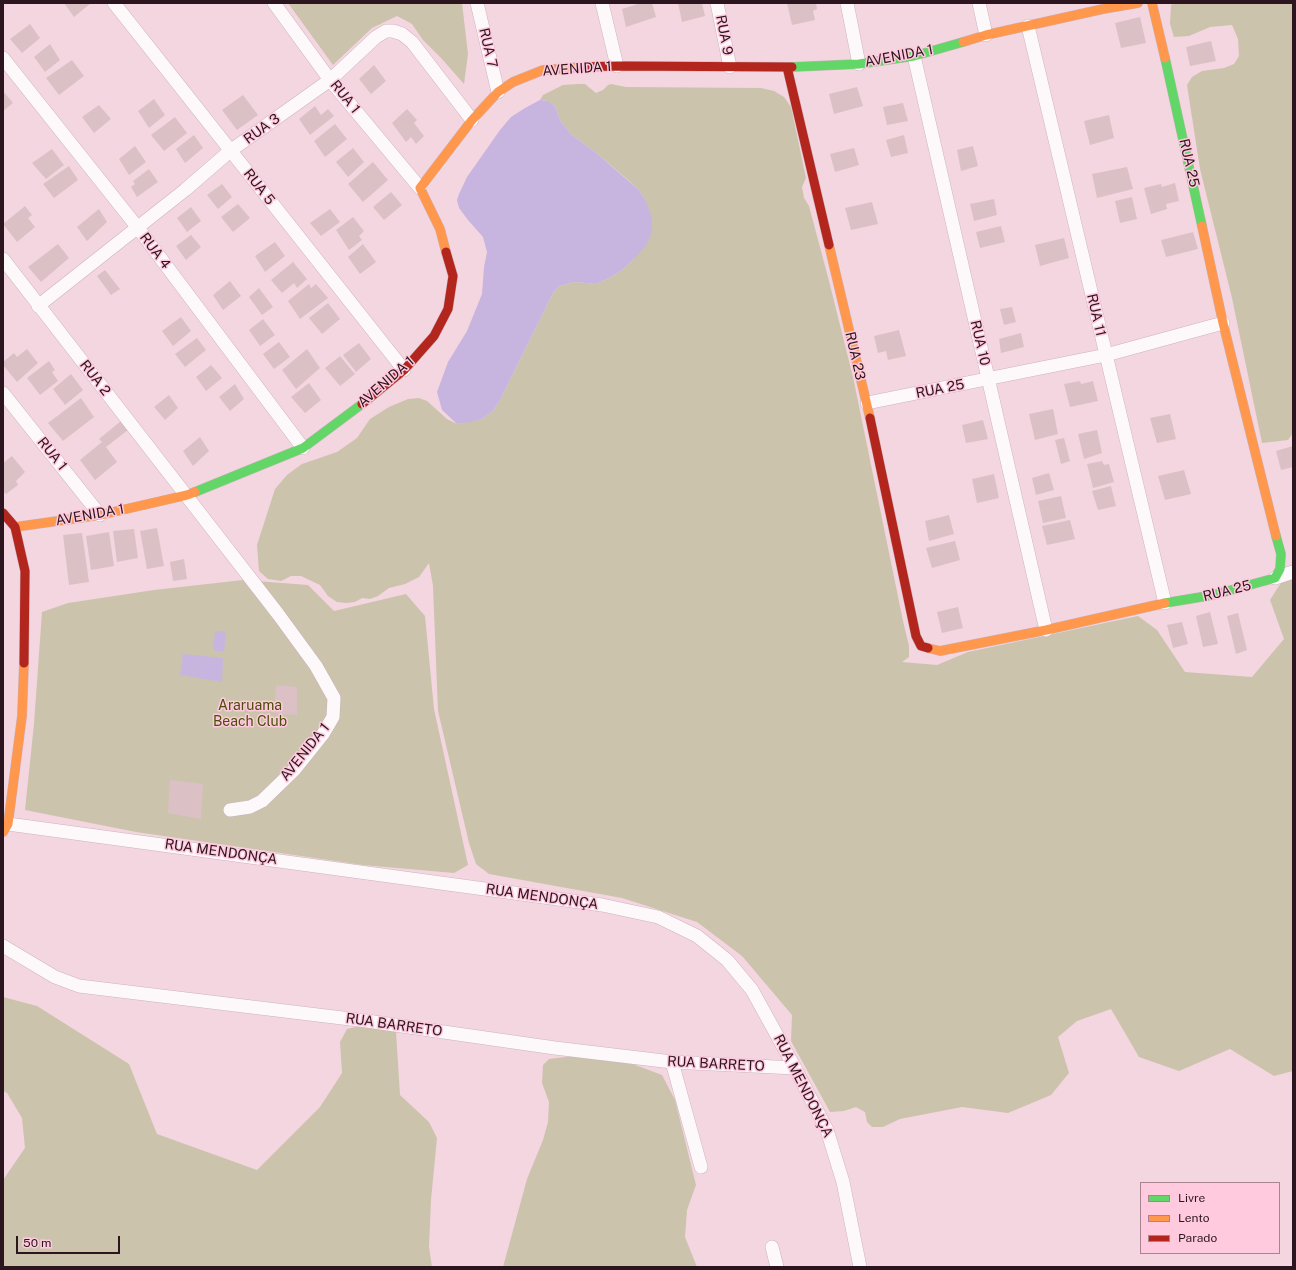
<!DOCTYPE html>
<html>
<head>
<meta charset="utf-8">
<style>
	body { margin:0 }
	#map { position:relative; width:1296px; height:1270px; overflow:hidden; background:#f3d6e0; font-family:"Public Sans",sans-serif }
	canvas { display:block }
	.frame { position:absolute; inset:0; border:4px solid #2c151e; pointer-events:none }
	.legend { position:absolute; left:1140px; top:1182px; width:140px; height:72px; box-sizing:border-box; background:#ffcadd; border:1px solid #ab8291; margin:0; padding:5px 7px; list-style:none; font-size:12px; color:#2c151e }
	.legend li { display:flex; align-items:center; gap:8px; height:20px }
	.legend b { width:20px; border:1px solid #ab8291 }
	.scale { position:absolute; left:16px; top:1236px; width:104px; height:18px; box-sizing:border-box; border:2px solid #2c151e; border-top:0; padding-left:5px; font-size:12px; line-height:14px; white-space:nowrap; color:#2c151e; -webkit-text-stroke:3px #ffcadd; paint-order:stroke }
</style>
</head>
<body>
<div id="map">
<canvas width="1296" height="1270"></canvas>
<div class="frame"></div>
<ul class="legend">
<li><b style="height:5px;background:#63d668"></b>Livre</li>
<li><b style="height:5px;background:#ff974d"></b>Lento</li>
<li><b style="height:5px;background:#b3261e"></b>Parado</li>
</ul>
<div class="scale">50 m</div>
</div>
<script>
const ctx = document.querySelector('canvas').getContext('2d');
ctx.lineJoin = 'round';
function fill(path, color) { ctx.fillStyle = color; ctx.fill(path, 'evenodd'); }
const shape = rows => new Path2D(rows.map(r => 'M' + r).join(''));
function strokePath(path, color, width, dash) { ctx.strokeStyle = color; ctx.lineWidth = width; ctx.lineCap = dash ? 'butt' : 'round'; ctx.setLineDash(dash || []); ctx.stroke(path); }
function write(font, color, halo, rows, align = 'center') {
  ctx.font = font + ' "Public Sans",sans-serif'; ctx.lineWidth = 3; ctx.setLineDash([]); ctx.textBaseline = 'middle'; ctx.strokeStyle = halo; ctx.fillStyle = color; for (const [text, x, y, turn = 0] of rows) {
    ctx.save(); ctx.translate(x, y); ctx.rotate((+turn || 0) * Math.PI / 180); ctx.textAlign = isNaN(turn) ? turn : align; if (halo) ctx.strokeText(text, 0, 0); ctx.fillText(text, 0, 0); ctx.restore();
  }
}
fill(shape([
	[288,3,462,3,468,54,464,84,441,58,423,40,412,24,397,16,372,28,333,65],
	[1174,3,1293,3,1293,433,1288,440,1262,443,1232,298,1200,169,1187,85,1192,77,1202,71,1224,68,1234,64,1239,56,1238,39,1232,25,1210,27,1189,36,1174,37,1170,24,1171,5],
	[578,84,585,84,596,93,603,90,608,85,611,84,626,87,761,88,774,91,784,97,791,107,806,178,802,187,804,198,809,206,829,281,853,377,903,621,909,646,909,657,902,662,937,665,968,652,1138,616,1157,630,1185,672,1252,677,1284,639,1270,600,1282,581,1293,579,1293,1071,1274,1076,1230,1049,1179,1071,1139,1057,1111,1009,1077,1021,1058,1037,1069,1073,1051,1095,1008,1113,962,1107,900,1119,883,1127,872,1127,867,1122,865,1112,856,1107,844,1111,830,1112,791,1041,792,1015,742,956,697,922,622,898,489,874,476,864,469,843,438,711,433,586,429,563,419,577,405,584,389,588,378,596,370,599,362,598,355,602,346,603,337,602,328,596,320,585,301,576,291,576,281,581,268,579,259,571,257,545,275,489,287,475,302,464,337,452,357,438,370,419,389,407,408,399,419,398,427,401,447,419,457,424,482,419,493,411,500,400,553,293,559,286,575,282,596,284,611,277,622,270,634,259,646,201,639,190,627,179,595,152,572,135,561,122,555,106,548,101,540,100,543,95,563,85],
	[243,580,308,585,334,611,406,594,425,616,434,709,468,865,454,873,363,865,136,832,25,810,34,724,42,612,68,603,154,590],
	[3,997,37,1006,129,1064,157,1134,257,1170,320,1107,342,1073,340,1042,347,1029,365,1025,383,1027,396,1032,400,1095,429,1122,437,1138,431,1200,429,1247,432,1267,3,1267,3,1180,25,1148,22,1118,7,1093,3,1091],
	[581,1055,622,1060,662,1075,675,1100,696,1185,687,1210,685,1237,697,1267,503,1267,527,1179,543,1140,548,1122,549,1102,542,1083,543,1065,549,1059]
]), '#ccc3ac');
fill(shape([
	[540,100,548,101,555,106,561,122,572,135,595,152,639,190,646,201,651,215,652,231,647,244,634,259,622,270,611,277,596,284,575,282,559,286,553,293,500,400,493,411,482,419,470,422,457,424,442,410,437,392,448,362,467,331,482,294,484,267,487,252,483,237,468,220,459,208,457,200,459,194,467,177,500,130,511,117,525,108],
	[215,631,226,632,224,652,213,650],
	[183,654,223,658,222,682,180,675]
]), '#c7b5e0');
fill(shape([
	[64,3,91,3,74,17],
	[641,3,652,3,656,17,626,27,622,9],
	[678,3,702,3,705,16,682,22],
	[787,3,791,3,792,4,793,3,816,3,817,9,813,11,815,20,792,25],
	[1140,17,1146,43,1121,48,1115,23],
	[30,24,40,38,22,53,10,39],
	[1211,41,1216,61,1190,66,1186,47],
	[50,44,60,60,45,72,34,57],
	[72,60,84,76,59,95,46,78],
	[374,65,386,81,371,94,359,79],
	[857,87,863,106,834,114,829,94],
	[3,91,13,103,3,111],
	[243,95,258,115,237,130,222,110],
	[154,99,165,115,149,128,138,111],
	[903,103,908,121,887,125,883,107],
	[99,105,111,119,94,133,82,117],
	[315,106,321,115,328,109,334,116,310,135,299,119],
	[407,109,417,120,414,123,424,136,416,144,411,137,406,142,392,123],
	[1109,115,1114,138,1090,145,1084,121],
	[175,117,187,133,164,151,151,135],
	[335,124,347,139,325,157,314,141],
	[194,135,203,148,185,163,176,149],
	[904,135,908,153,891,157,886,140],
	[135,146,146,162,129,175,119,159],
	[973,146,978,166,961,171,957,150],
	[353,148,364,162,348,177,336,162],
	[854,148,859,165,835,172,830,154],
	[52,149,64,165,46,179,32,163],
	[373,162,388,180,363,202,348,184],
	[69,166,78,180,54,198,43,184],
	[1127,167,1133,189,1097,198,1092,174],
	[149,169,158,182,137,197,131,187,135,184,133,181],
	[1175,183,1179,201,1166,204,1167,209,1151,214,1144,188,1161,184,1162,187],
	[222,184,232,197,218,209,207,195],
	[391,192,402,205,384,220,373,207],
	[1132,197,1137,219,1120,223,1115,201],
	[994,199,997,215,974,221,970,204],
	[872,202,878,224,851,230,845,208],
	[238,204,250,218,233,232,221,217],
	[25,206,32,215,28,218,35,227,17,242,3,224],
	[191,207,201,221,187,232,177,218],
	[99,209,107,222,87,241,77,227],
	[330,209,340,222,321,236,310,223],
	[353,217,364,231,359,236,362,240,349,250,336,230],
	[1001,226,1005,242,980,248,976,232],
	[1193,232,1198,249,1166,257,1161,240],
	[191,235,201,247,186,260,176,246],
	[1064,238,1069,258,1040,266,1035,245],
	[275,242,285,256,265,272,255,256],
	[58,244,69,258,41,282,28,267],
	[363,244,376,262,360,274,348,257],
	[293,262,307,279,297,288,294,283,282,293,271,280],
	[105,270,120,289,111,295,97,276],
	[230,281,241,296,223,310,213,295],
	[309,284,311,288,316,284,328,298,300,319,288,301],
	[259,288,273,307,262,315,249,297],
	[328,303,340,319,322,334,309,318],
	[1012,307,1016,322,1004,325,1000,309],
	[181,317,191,331,173,346,162,331],
	[263,319,275,335,260,346,249,330],
	[899,330,906,356,888,360,886,351,878,353,874,336],
	[1021,333,1024,347,1001,353,999,339],
	[197,338,206,350,185,367,175,354],
	[279,342,290,357,274,369,263,354],
	[359,343,371,359,356,372,343,355],
	[27,349,38,363,17,382,3,365,3,362,14,353,17,357],
	[307,349,320,368,296,389,282,370],
	[340,356,355,374,340,386,325,368],
	[49,361,55,370,52,372,58,381,40,395,27,378],
	[211,365,222,378,206,391,196,377],
	[71,374,83,390,65,405,53,389],
	[1080,381,1081,384,1093,381,1098,401,1070,407,1064,384],
	[309,383,321,400,305,413,291,397],
	[235,384,244,399,230,411,219,397],
	[169,395,178,408,165,420,154,407],
	[81,398,94,417,63,441,48,423],
	[1053,409,1058,434,1035,440,1029,414],
	[1170,414,1176,439,1157,443,1150,418],
	[983,420,988,439,966,443,962,425],
	[121,421,128,430,106,447,117,462,95,480,80,460,102,442,99,439],
	[1097,430,1102,453,1084,459,1078,434],
	[200,437,209,451,193,466,183,451],
	[1064,438,1070,461,1061,464,1055,440],
	[1293,446,1293,467,1281,470,1276,451],
	[12,456,25,472,16,481,18,485,6,494,3,491,3,463],
	[1102,461,1104,465,1109,464,1114,482,1093,488,1087,464],
	[1184,470,1191,494,1165,500,1158,476],
	[1049,473,1054,490,1036,495,1032,478],
	[994,474,999,498,977,503,972,479],
	[1111,486,1116,506,1098,510,1092,491],
	[1061,496,1066,518,1043,523,1038,501],
	[949,515,954,534,929,541,925,521],
	[1070,520,1075,539,1047,545,1042,526],
	[157,528,164,566,147,569,140,531],
	[134,529,138,558,117,562,113,531],
	[109,532,114,566,91,570,86,536],
	[82,533,89,582,69,585,63,535],
	[955,541,960,560,932,568,926,548],
	[184,559,187,579,173,581,170,562],
	[958,607,963,628,942,633,937,612],
	[1210,612,1218,644,1203,647,1196,616],
	[1238,613,1247,650,1236,654,1227,616],
	[1182,622,1188,644,1173,648,1167,625],
	[276,685,297,687,297,715,274,713],
	[170,780,203,784,201,819,168,813]
]), '#dbc1c6');
const street = shape([
	[114,3,404,370],
	[274,3,330,80,420,188],
	[477,3,498,92],
	[602,3,617,66],
	[717,3,730,67],
	[847,3,859,64],
	[979,3,986,35],
	[1028,26,1165,603],
	[914,56,1046,630],
	[3,58,138,228,303,448],
	[3,259,278,614,316,666,334,698,333,717,323,734,295,769,262,801,250,807,230,810],
	[38,306,185,190,230,151,330,80,376,37,386,31,393,31,402,34,412,42,472,120],
	[3,393,100,515],
	[867,403,1106,355,1223,323],
	[1275,578,1293,572],
	[8,824,602,905,658,917,697,936,727,960,752,990,795,1068,827,1130,843,1182,860,1267],
	[3,946,55,977,79,986,367,1021,555,1048,672,1062,795,1068],
	[672,1062,701,1167],
	[772,1247,777,1267]
]);
const fast = shape([
	[1165,58,1202,226],
	[792,67,859,64,914,56,963,42],
	[195,492,303,448,362,404],
	[1165,603,1213,595,1275,578,1280,569,1281,554,1276,536]
]);
const slow = shape([
	[1152,3,1165,58],
	[963,42,986,35,1103,9,1138,3],
	[1202,226,1223,323,1276,536],
	[829,245,870,418],
	[446,252,440,229,420,188,472,120,498,92,513,82,543,70,581,67],
	[15,527,100,515,187,495,195,492],
	[928,648,940,651,1046,630,1165,603],
	[3,832,8,824,22,716,24,663]
]);
const jam = shape([
	[581,67,617,66,792,67],
	[787,67,829,245],
	[362,404,404,370,434,336,448,309,453,276,446,252],
	[870,418,916,636,921,646,928,648],
	[3,513,15,527,25,571,24,663]
]);
strokePath(street, '#ccb3bc', 14);
strokePath(fast, '#ccb3bc', 10);
strokePath(slow, '#ccb3bc', 10);
strokePath(jam, '#ccb3bc', 10);
strokePath(street, '#fdf9fa', 13);
strokePath(fast, '#63d668', 9);
strokePath(slow, '#ff974d', 9);
strokePath(jam, '#b3261e', 9);
write('14px', '#2c151e', '#ffcadd', [
	["RUA 9",724,35,79],
	["RUA 7",488,48,77],
	["AVENIDA 1",899,56,-11],
	["AVENIDA 1",577,69,-4],
	["RUA 1",345,97,51],
	["RUA 3",262,129,-36],
	["RUA 25",1189,163,77],
	["RUA 5",259,187,52],
	["RUA 4",155,251,53],
	["RUA 11",1096,315,77],
	["RUA 10",980,343,77],
	["RUA 23",855,356,77],
	["RUA 2",95,378,52],
	["AVENIDA 1",386,382,-41],
	["RUA 25",940,389,-11],
	["RUA 1",52,454,51],
	["AVENIDA 1",90,515,-10],
	["RUA 25",1227,591,-14],
	["AVENIDA 1",305,752,-51],
	["RUA MENDONÇA",221,852,8],
	["RUA MENDONÇA",542,897,8],
	["RUA BARRETO",394,1025,8],
	["RUA BARRETO",716,1064,3],
	["RUA MENDONÇA",803,1086,63]
]);
write('14px', '#494f06', '#ffcadd', [
	["Araruama",250,706],
	["Beach Club",250,722]
]);
</script>
</body>
</html>
